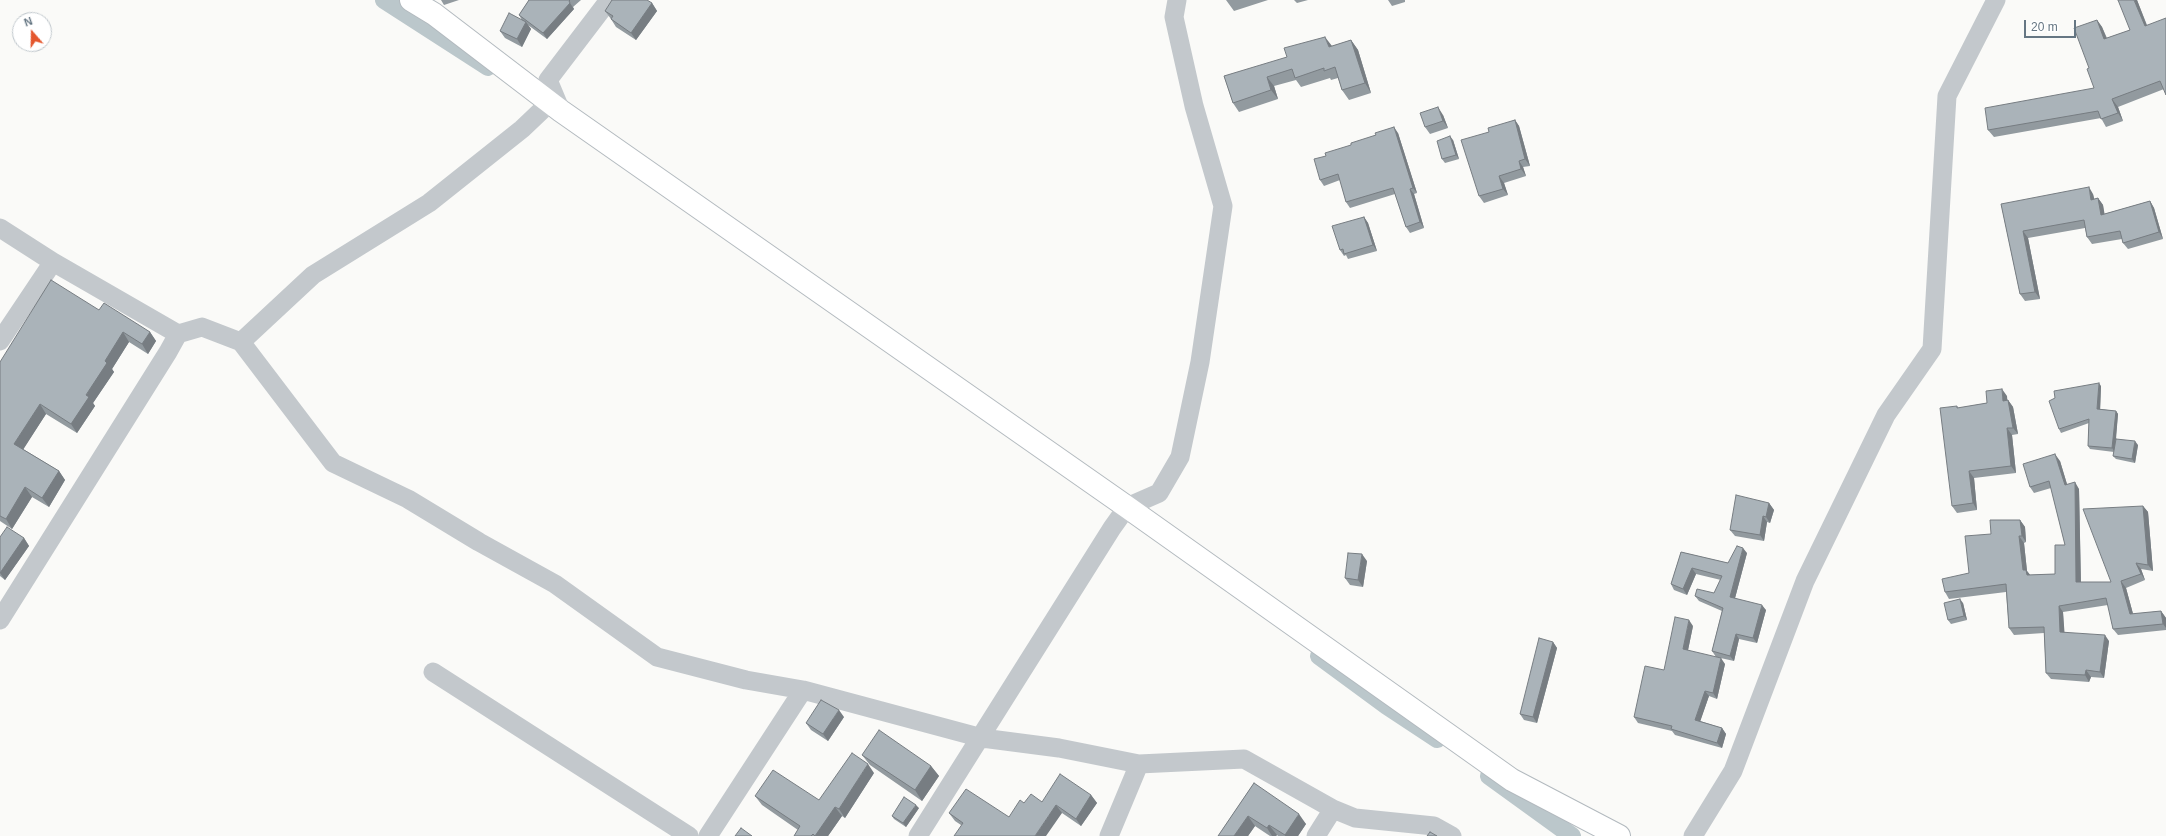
<!DOCTYPE html>
<html>
<head>
<meta charset="utf-8">
<style>
	body { margin:0 }
	#map { position:relative; width:2166px; height:836px; overflow:hidden; background:#fafaf8; font-family:Arial,sans-serif }
	canvas { display:block }
	.north { position:absolute; left:12px; top:12px; width:40px; height:40px; box-sizing:border-box; background:#fff; border:1px solid #c1c8cd; border-radius:50%; rotate:340deg; font-size:11px; font-weight:700; line-height:16px; text-align:center; color:#657683 }
	.north::after { content:''; display:block; margin:auto; width:14px; height:18px; background:#e4572e; clip-path:polygon(50% 0,100% 100%,50% 72%,0 100%) }
	.scale { position:absolute; left:2024px; top:20px; width:52px; height:18px; box-sizing:border-box; border:2px solid #657683; border-top:0; padding-left:5px; font-size:12px; line-height:14px; white-space:nowrap; color:#657683; -webkit-text-stroke:3px #fff; paint-order:stroke }
</style>
</head>
<body>
<div id="map">
<canvas width="2166" height="836"></canvas>
<div class="north">N</div>
<div class="scale">20 m</div>
</div>
<script>
const ctx = document.querySelector('canvas').getContext('2d');
ctx.lineJoin = 'round';
const shape = rows => new Path2D(rows.map(r => 'M' + r).join(''));
function strokePath(path, color, width, dash) { ctx.strokeStyle = color; ctx.lineWidth = width; ctx.lineCap = dash ? 'butt' : 'round'; ctx.setLineDash(dash || []); ctx.stroke(path); }
function fill(path, color) { ctx.fillStyle = color; ctx.fill(path, 'evenodd'); }
strokePath(shape([
	[384,0,488,67],
	[1319,656,1387,706,1437,739],
	[1489,776,1572,836]
]), '#bbc7cb', 18);
const secondary = shape([
	[411,0,434,14,561,111,1127,507,1512,780,1619,836]
]);
strokePath(secondary, '#b3babf', 24);
strokePath(shape([
	[561,111,548,80,609,0],
	[0,228,53,262,178,334,202,327,241,342,333,463,408,499,479,542,555,584,657,657,746,680,803,690,982,738,1059,748,1139,764,1244,759,1333,809,1355,818,1434,826,1452,836],
	[0,341,53,262],
	[241,342,313,275,429,203,522,129,542,110],
	[0,620,168,352,178,334],
	[433,672,689,836],
	[708,836,803,690],
	[918,836,1112,528,1127,507,1159,493,1180,457,1200,362,1223,206,1194,106,1174,17,1177,0],
	[1109,836,1139,764],
	[1316,836,1333,809],
	[1693,836,1733,771,1805,581,1886,415,1932,349,1947,96,1996,0]
]), '#c3c8cc', 19);
strokePath(secondary, '#fff', 22);
fill(shape([
	[441,0,459,0,444,5],
	[529,0,581,0,573,7,574,9,547,39,528,25,531,29,522,47,505,38,500,31,522,20,519,15],
	[1226,0,1268,0,1234,11],
	[1294,0,1308,0,1297,3],
	[1388,0,1405,0,1405,2,1392,6],
	[2137,0,2147,25,2164,89,2118,107,2123,121,2106,127,2101,118,1994,137,1988,130,2094,88,2089,68,2097,20,2102,27,2107,38,2130,30],
	[652,3,657,11,636,40,616,27,611,19,605,11],
	[1351,40,1358,50,1371,93,1349,100,1342,90,1338,78,1331,80,1330,78,1301,87,1296,80,1274,86,1278,99,1239,112,1233,103,1224,76,1332,46],
	[1443,115,1448,128,1430,134,1425,127],
	[1515,120,1519,126,1530,166,1523,167,1526,176,1504,183,1508,195,1484,203,1479,196,1489,132],
	[1398,133,1417,193,1414,194,1424,228,1410,233,1406,227,1395,194,1350,208,1346,202,1340,180,1324,186,1320,180],
	[1453,140,1459,159,1445,163,1442,159],
	[2093,194,2094,199,2098,198,2103,205,2104,214,2150,201,2154,208,2163,239,2128,249,2123,243,2122,239,2092,244,2087,237,2085,228,2028,238,2040,299,2025,301,2020,294,2001,204],
	[1364,217,1368,223,1377,251,1348,259,1346,255,1344,256,1340,250],
	[99,310,150,332,156,341,148,354,129,342,112,369,114,372,93,403,95,406,77,433,46,414,23,449,59,471,65,480,49,507,32,497,12,529,0,521,0,362],
	[2101,386,2100,409,2116,411,2118,414,2115,445,2138,445,2135,463,2116,459,2113,456,2114,452,2090,449,2088,446,2089,423,2061,433,2059,429],
	[2007,396,2007,400,2008,400,2013,407,2018,434,2012,435,2016,473,1974,478,1977,510,1957,513,1952,506,1957,406,1958,408,1987,403],
	[2060,461,2067,484,2079,489,2081,582,2111,582,2143,506,2148,512,2153,571,2141,569,2145,580,2126,588,2133,614,2161,611,2166,618,2166,630,2118,635,2113,629,2108,605,2063,612,2064,632,2109,641,2104,678,2091,677,2089,682,2051,679,2046,673,2044,633,2014,635,2009,628,2006,592,1949,599,1945,592,1969,573,1991,534,2020,520,2025,527,2026,542,2024,543,2027,571,2030,575,2055,574,2065,545,2051,488,2034,493,2030,487],
	[1769,503,1774,510,1770,523,1767,522,1764,541,1735,536,1730,530],
	[0,537,24,538,29,546,5,580,0,576],
	[1681,552,1728,563,1747,553,1735,598,1766,610,1757,643,1739,639,1734,661,1716,657,1712,651,1722,611,1699,601,1695,596,1714,593,1721,580,1696,574,1687,595,1674,590,1671,584],
	[1367,561,1363,587,1350,585,1345,578],
	[1963,603,1967,620,1951,624,1948,620],
	[1693,626,1688,650,1725,664,1717,699,1709,696,1700,721,1722,728,1726,734,1722,748,1675,735,1672,731,1638,723,1634,717,1664,670],
	[1553,642,1557,648,1537,723,1524,720,1520,714],
	[844,717,828,741,811,730,806,723],
	[862,755,931,766,939,776,922,801,870,765],
	[874,773,845,818,842,816,828,836,794,836,798,830,762,805,755,796,819,800],
	[1254,783,1306,824,1298,836,1278,836,1277,835,1276,836,1270,836,1255,826,1248,836,1218,836],
	[1091,795,1097,803,1081,826,1062,813,961,825,955,821,949,813,1009,817,1024,803,1042,802],
	[919,808,906,827,894,819,892,816]
]), '#929a9f');
fill(shape([
	[2134,0,2137,0,2150,34,2145,26],
	[570,3,574,9,547,39,543,33],
	[652,3,657,11,636,40,631,33],
	[2097,20,2102,27,2110,47,2104,39],
	[526,22,531,29,522,47,517,39],
	[1325,37,1332,46,1329,47],
	[1351,40,1358,50,1371,93,1365,83],
	[1267,77,1274,86,1278,99,1271,90],
	[2112,99,2118,107,2123,121,2118,113],
	[1438,107,1443,115,1448,128,1443,121],
	[1515,120,1519,126,1530,166,1525,159],
	[1394,127,1398,133,1417,193,1413,188],
	[1450,136,1453,140,1459,159,1456,155],
	[1519,161,1523,167,1526,176,1521,169],
	[1499,176,1504,183,1508,195,1503,189],
	[2089,187,2093,194,2096,206,2091,200],
	[1410,189,1414,194,1424,228,1420,222],
	[2098,198,2103,205,2106,222,2101,215],
	[2150,201,2154,208,2163,239,2159,232],
	[1364,217,1368,223,1377,251,1373,245],
	[2023,231,2028,238,2040,299,2035,292],
	[123,332,129,342,112,369,114,372,93,403,95,406,77,433,71,424,105,361],
	[150,332,156,341,148,354,142,344],
	[2099,383,2101,386,2100,413,2097,409],
	[2002,389,2007,396,2008,408,2003,401],
	[2008,400,2013,407,2018,434,2013,428],
	[40,404,46,414,21,453,14,444],
	[2116,411,2118,414,2115,452,2112,448],
	[2007,428,2012,435,2016,473,2011,466],
	[2135,441,2138,445,2135,463,2132,459],
	[2055,454,2060,461,2069,491,2065,485],
	[59,471,65,480,49,507,42,498],
	[1969,471,1974,478,1977,510,1973,503],
	[2075,482,2079,489,2081,588,2076,582],
	[25,487,32,497,12,529,6,519],
	[1769,503,1774,510,1770,523,1766,517],
	[2143,506,2148,512,2153,571,2148,565],
	[1763,516,1767,522,1764,541,1760,535],
	[2020,520,2025,527,2026,542,2022,536],
	[2019,536,2024,543,2027,571,2031,576,2032,582,2023,570],
	[24,538,29,546,5,580,0,573],
	[1743,548,1747,553,1734,602,1730,597],
	[1362,554,1367,561,1363,587,1358,580],
	[2136,563,2141,569,2145,580,2141,574],
	[1692,568,1696,574,1687,595,1683,589],
	[2121,581,2126,588,2135,621,2130,614],
	[1960,599,1963,603,1967,620,1964,616],
	[1762,605,1766,610,1757,643,1753,638],
	[2059,606,2063,612,2065,639,2060,632],
	[2161,611,2166,618,2166,628,2163,624],
	[1689,620,1693,626,1687,655,1683,649],
	[1736,634,1739,639,1734,661,1730,656],
	[2105,635,2109,641,2104,678,2100,672],
	[1553,642,1557,648,1537,723,1533,717],
	[1721,658,1725,664,1717,699,1713,693],
	[2086,670,2091,677,2089,682,2085,675],
	[1705,691,1709,696,1699,725,1695,720],
	[839,710,844,717,828,741,823,734],
	[1722,728,1726,734,1722,748,1717,743],
	[868,764,874,773,845,818,839,809],
	[931,766,939,776,922,801,915,790],
	[1091,795,1097,803,1081,826,1076,819],
	[916,805,919,808,906,827,903,823],
	[1056,805,1062,813,1046,836,1035,836],
	[835,807,842,816,828,836,815,836],
	[1299,814,1306,824,1298,836,1285,836,1285,835],
	[1248,816,1255,826,1248,836,1234,836],
	[1269,825,1277,835,1276,836,1272,836,1267,828]
]), '#777d82');
const building = shape([
	[529,0,570,0,569,1,570,3,543,33,519,15,529,0],
	[612,0,647,0,652,3,631,33,611,19,613,16,605,11,612,0],
	[2118,0,2134,0,2145,26,2166,18,2166,95,2160,81,2112,99,2118,113,2101,119,2098,111,1988,130,1985,108,2094,88,2087,69,2089,68,2074,28,2097,20,2104,39,2130,30,2118,0],
	[509,13,526,22,517,39,500,31,509,13],
	[1325,37,1329,47,1351,40,1365,83,1342,90,1335,67,1324,71,1324,68,1295,78,1292,69,1267,77,1271,90,1233,103,1224,76,1287,57,1284,48,1325,37],
	[1438,107,1443,121,1425,127,1420,113,1438,107],
	[1515,120,1525,159,1519,161,1521,169,1499,176,1503,189,1479,196,1461,140,1489,132,1488,128,1515,120],
	[1394,127,1413,188,1410,189,1420,222,1406,227,1393,188,1346,202,1338,174,1320,180,1314,159,1326,156,1325,153,1351,145,1351,143,1376,135,1375,133,1394,127],
	[1450,136,1456,155,1442,159,1437,141,1450,136],
	[2089,187,2091,200,2098,198,2101,215,2150,201,2159,232,2123,243,2120,231,2087,237,2084,220,2023,231,2035,292,2020,294,2001,204,2089,187],
	[1364,217,1373,245,1344,254,1343,249,1340,250,1332,226,1364,217],
	[51,280,99,310,104,303,150,332,142,344,123,332,105,361,107,363,86,395,89,397,71,424,40,404,14,444,59,471,42,498,25,487,6,519,0,516,0,362,51,280],
	[2099,383,2097,409,2116,411,2112,448,2088,446,2089,419,2059,429,2049,401,2055,398,2054,391,2099,383],
	[2002,389,2003,401,2008,400,2013,428,2007,428,2011,466,1969,471,1973,503,1952,506,1940,408,1957,406,1957,408,1987,403,1986,391,2002,389],
	[2116,439,2135,441,2132,459,2113,456,2116,439],
	[2055,454,2065,485,2075,482,2076,582,2111,582,2083,509,2143,506,2148,565,2136,563,2141,574,2121,581,2130,614,2161,611,2163,624,2113,629,2106,598,2059,606,2060,632,2105,635,2100,672,2086,670,2085,675,2046,673,2044,627,2009,628,2006,584,1945,592,1942,579,1969,573,1965,536,1991,534,1990,520,2020,520,2022,536,2019,536,2023,570,2026,570,2027,575,2055,574,2055,545,2065,545,2049,481,2030,487,2023,464,2055,454],
	[1736,495,1769,503,1766,517,1763,516,1760,535,1730,530,1736,495],
	[7,527,24,538,0,573,0,537,7,527],
	[1737,546,1743,548,1730,597,1762,605,1753,638,1736,634,1730,656,1712,651,1723,608,1695,596,1697,589,1714,593,1722,576,1692,568,1683,589,1671,584,1681,552,1728,563,1737,546],
	[1348,553,1362,554,1358,580,1345,578,1348,553],
	[1960,599,1964,616,1948,620,1944,603,1960,599],
	[1675,617,1689,620,1683,649,1721,658,1713,693,1705,691,1695,720,1722,728,1717,743,1671,729,1672,726,1634,717,1645,666,1664,670,1675,617],
	[1539,638,1553,642,1533,717,1520,714,1539,638],
	[821,700,839,710,823,734,806,723,821,700],
	[879,730,931,766,915,790,862,755,879,730],
	[852,753,868,764,839,809,835,807,815,836,813,834,811,836,794,836,800,826,755,796,773,770,819,800,852,753],
	[1060,774,1091,795,1076,819,1056,805,1035,836,954,836,963,823,949,813,966,789,1009,817,1020,800,1024,803,1031,794,1042,802,1060,774],
	[1254,783,1299,814,1285,835,1269,825,1267,828,1248,816,1234,836,1218,836,1254,783],
	[904,797,916,805,903,823,892,816,904,797],
	[741,828,752,836,735,836,741,828],
	[1430,832,1437,836,1427,836,1430,832]
]);
fill(building, '#aab3b9');
strokePath(building, '#777d82', 1);
</script>
</body>
</html>
